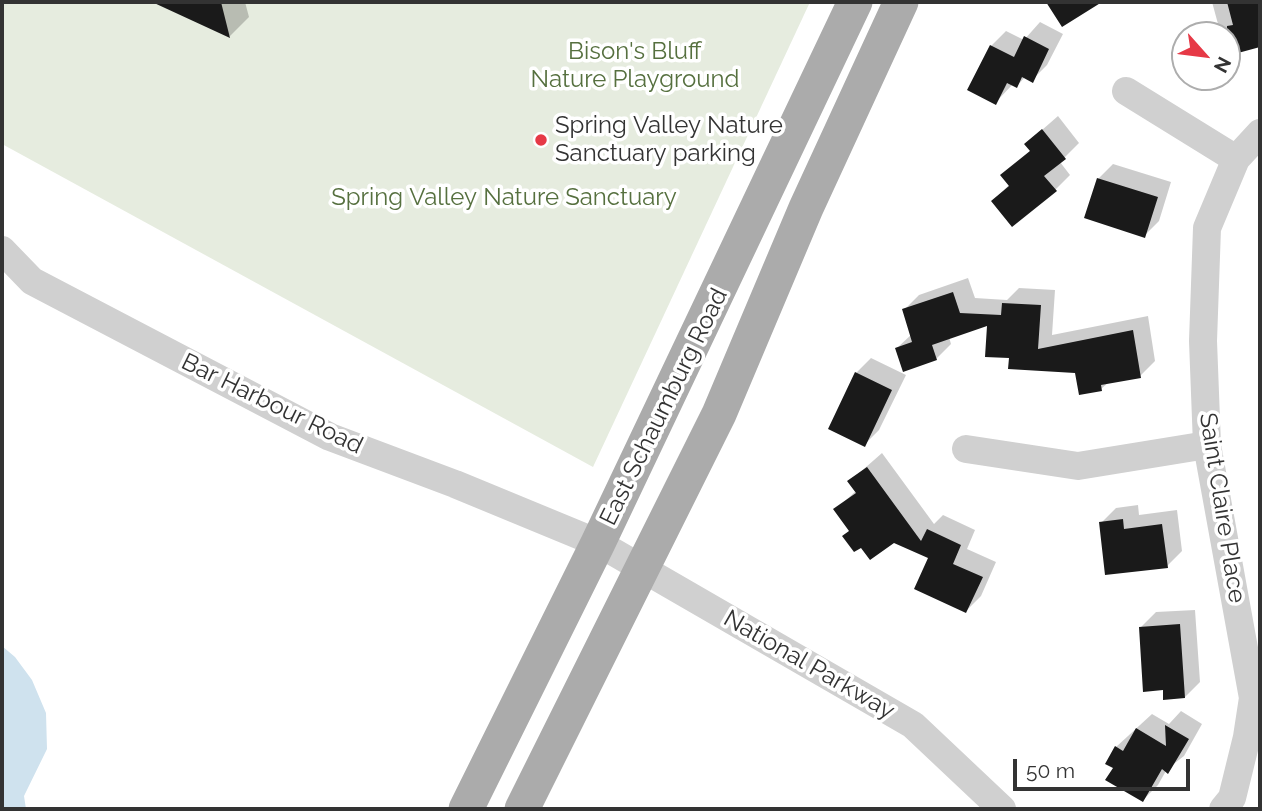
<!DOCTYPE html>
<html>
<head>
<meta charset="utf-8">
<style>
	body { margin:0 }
	#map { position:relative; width:1262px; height:811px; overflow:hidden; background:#fff; font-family:Raleway,sans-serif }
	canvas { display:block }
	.frame { position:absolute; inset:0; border:4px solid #333; pointer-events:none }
	.north { position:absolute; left:1171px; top:21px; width:70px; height:70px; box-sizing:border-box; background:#fff; border:2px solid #adadad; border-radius:50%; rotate:118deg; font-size:19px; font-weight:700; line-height:28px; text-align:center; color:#333 }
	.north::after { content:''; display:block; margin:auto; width:24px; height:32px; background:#e63946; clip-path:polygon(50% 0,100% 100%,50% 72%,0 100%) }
	.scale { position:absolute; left:1013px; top:759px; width:177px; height:32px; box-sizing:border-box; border:4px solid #333; border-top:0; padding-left:9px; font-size:21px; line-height:24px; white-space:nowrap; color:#333; -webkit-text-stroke:5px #fff; paint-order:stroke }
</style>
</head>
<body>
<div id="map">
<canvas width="1262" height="811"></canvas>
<div class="frame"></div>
<div class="north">N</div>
<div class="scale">50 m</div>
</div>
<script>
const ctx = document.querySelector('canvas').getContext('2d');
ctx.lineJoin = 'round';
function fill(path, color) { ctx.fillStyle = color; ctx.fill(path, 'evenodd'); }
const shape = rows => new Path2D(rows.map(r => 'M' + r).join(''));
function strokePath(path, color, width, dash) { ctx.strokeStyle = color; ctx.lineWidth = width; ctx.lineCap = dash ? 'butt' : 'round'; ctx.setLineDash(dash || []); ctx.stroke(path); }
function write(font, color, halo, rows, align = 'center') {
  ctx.font = font + ' Raleway,sans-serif'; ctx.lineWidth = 7; ctx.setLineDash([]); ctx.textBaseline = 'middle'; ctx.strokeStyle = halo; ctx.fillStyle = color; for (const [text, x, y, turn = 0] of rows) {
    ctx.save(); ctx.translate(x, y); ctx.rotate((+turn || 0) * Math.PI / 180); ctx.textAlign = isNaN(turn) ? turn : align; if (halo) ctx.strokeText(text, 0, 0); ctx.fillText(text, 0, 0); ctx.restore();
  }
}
fill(shape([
	[2,2,810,2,593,467,2,144]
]), '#e6ecdf');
fill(shape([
	[2,646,15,657,32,680,46,713,47,749,24,796,26,809,2,809]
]), '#cfe2ee');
fill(shape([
	[156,2,245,2,249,17,230,36],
	[1212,2,1260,2,1260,44,1227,54,1227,35,1221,35],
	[1040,22,1063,34,1047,65,1032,80,1025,77,1017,86,1013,84,996,102,991,46,1006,31,1024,40],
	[1058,116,1079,143,1060,162,1070,175,1055,190,993,201,1010,184,1003,175,1031,150,1026,144],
	[1113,164,1171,182,1159,221,1144,236,1098,179],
	[968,278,975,298,1007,300,1019,288,1055,290,1052,335,1148,316,1155,361,1140,376,1109,382,1101,389,1077,371,1011,356,988,324,949,337,951,344,936,359,897,348,912,334,904,310,919,295],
	[871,358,906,375,879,430,864,445,856,373],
	[882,453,934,524,943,515,975,530,967,549,996,562,981,596,966,611,931,557,894,541,851,530,836,509,856,491,849,482],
	[1138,505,1139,515,1177,510,1182,551,1167,566,1101,523,1116,508],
	[1195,610,1200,682,1185,697,1164,688,1141,627,1156,612],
	[1181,711,1202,724,1184,756,1167,769,1158,785,1143,800,1115,768,1116,747,1152,714,1169,724]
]), '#0003');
fill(shape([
	[152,2,221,2,230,38],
	[1046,2,1102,2,1062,27],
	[1227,2,1260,2,1260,47,1227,56,1227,26,1233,25],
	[1024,36,1049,49,1033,83,1022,77,1017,88,1007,83,996,105,967,90,990,45,1014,57],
	[1042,129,1066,159,1044,176,1057,191,1012,227,991,201,1009,186,1000,175,1030,151,1024,144],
	[1097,178,1158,197,1145,238,1084,218],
	[953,292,960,313,1001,315,1002,303,1041,305,1038,349,1133,330,1141,378,1101,385,1102,391,1079,395,1075,373,1008,369,1009,358,985,357,987,326,932,345,937,360,903,372,895,348,912,342,902,309],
	[855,372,892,390,865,447,828,429],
	[867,467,921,541,927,529,961,545,953,564,983,577,966,613,914,589,928,558,894,543,870,560,861,548,854,552,842,536,849,531,833,509,856,493,847,481],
	[1123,519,1124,529,1162,524,1168,568,1105,575,1099,522],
	[1180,624,1185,698,1163,700,1163,690,1143,692,1139,627],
	[1165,725,1189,739,1168,774,1162,769,1143,802,1105,780,1113,768,1105,764,1115,746,1123,751,1136,728,1166,746]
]), '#1a1a1a');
strokePath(shape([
	[1126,91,1236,159],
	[2,250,32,281,330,437,455,484,598,543,913,725,1002,809],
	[966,449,1078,466,1207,445],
	[1223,809,1232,798,1247,737,1253,698,1207,445,1203,341,1207,228,1236,159,1260,133]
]), '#d0d0d0', 28);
strokePath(shape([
	[466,809,598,543,855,2],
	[522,809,719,414,806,208,901,2]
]), '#ababab', 35);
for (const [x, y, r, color] of [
	[541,140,7,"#e63946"]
]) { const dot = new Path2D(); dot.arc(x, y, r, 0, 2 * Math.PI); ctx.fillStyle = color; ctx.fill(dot); strokePath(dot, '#fff', 2.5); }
write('24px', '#56703f', '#fff', [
	["Bison's Bluff",635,52],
	["Nature Playground",635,80],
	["Spring Valley Nature Sanctuary",504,198]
]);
write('24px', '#333', '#fff', [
	["Spring Valley Nature",555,126],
	["Sanctuary parking",555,154]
], 'left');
write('24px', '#333', '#fff', [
	["Bar Harbour Road",272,404,26],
	["East Schaumburg Road",664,407,-64],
	["Saint Claire Place",1222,508,81],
	["National Parkway",809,665,30]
]);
</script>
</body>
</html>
